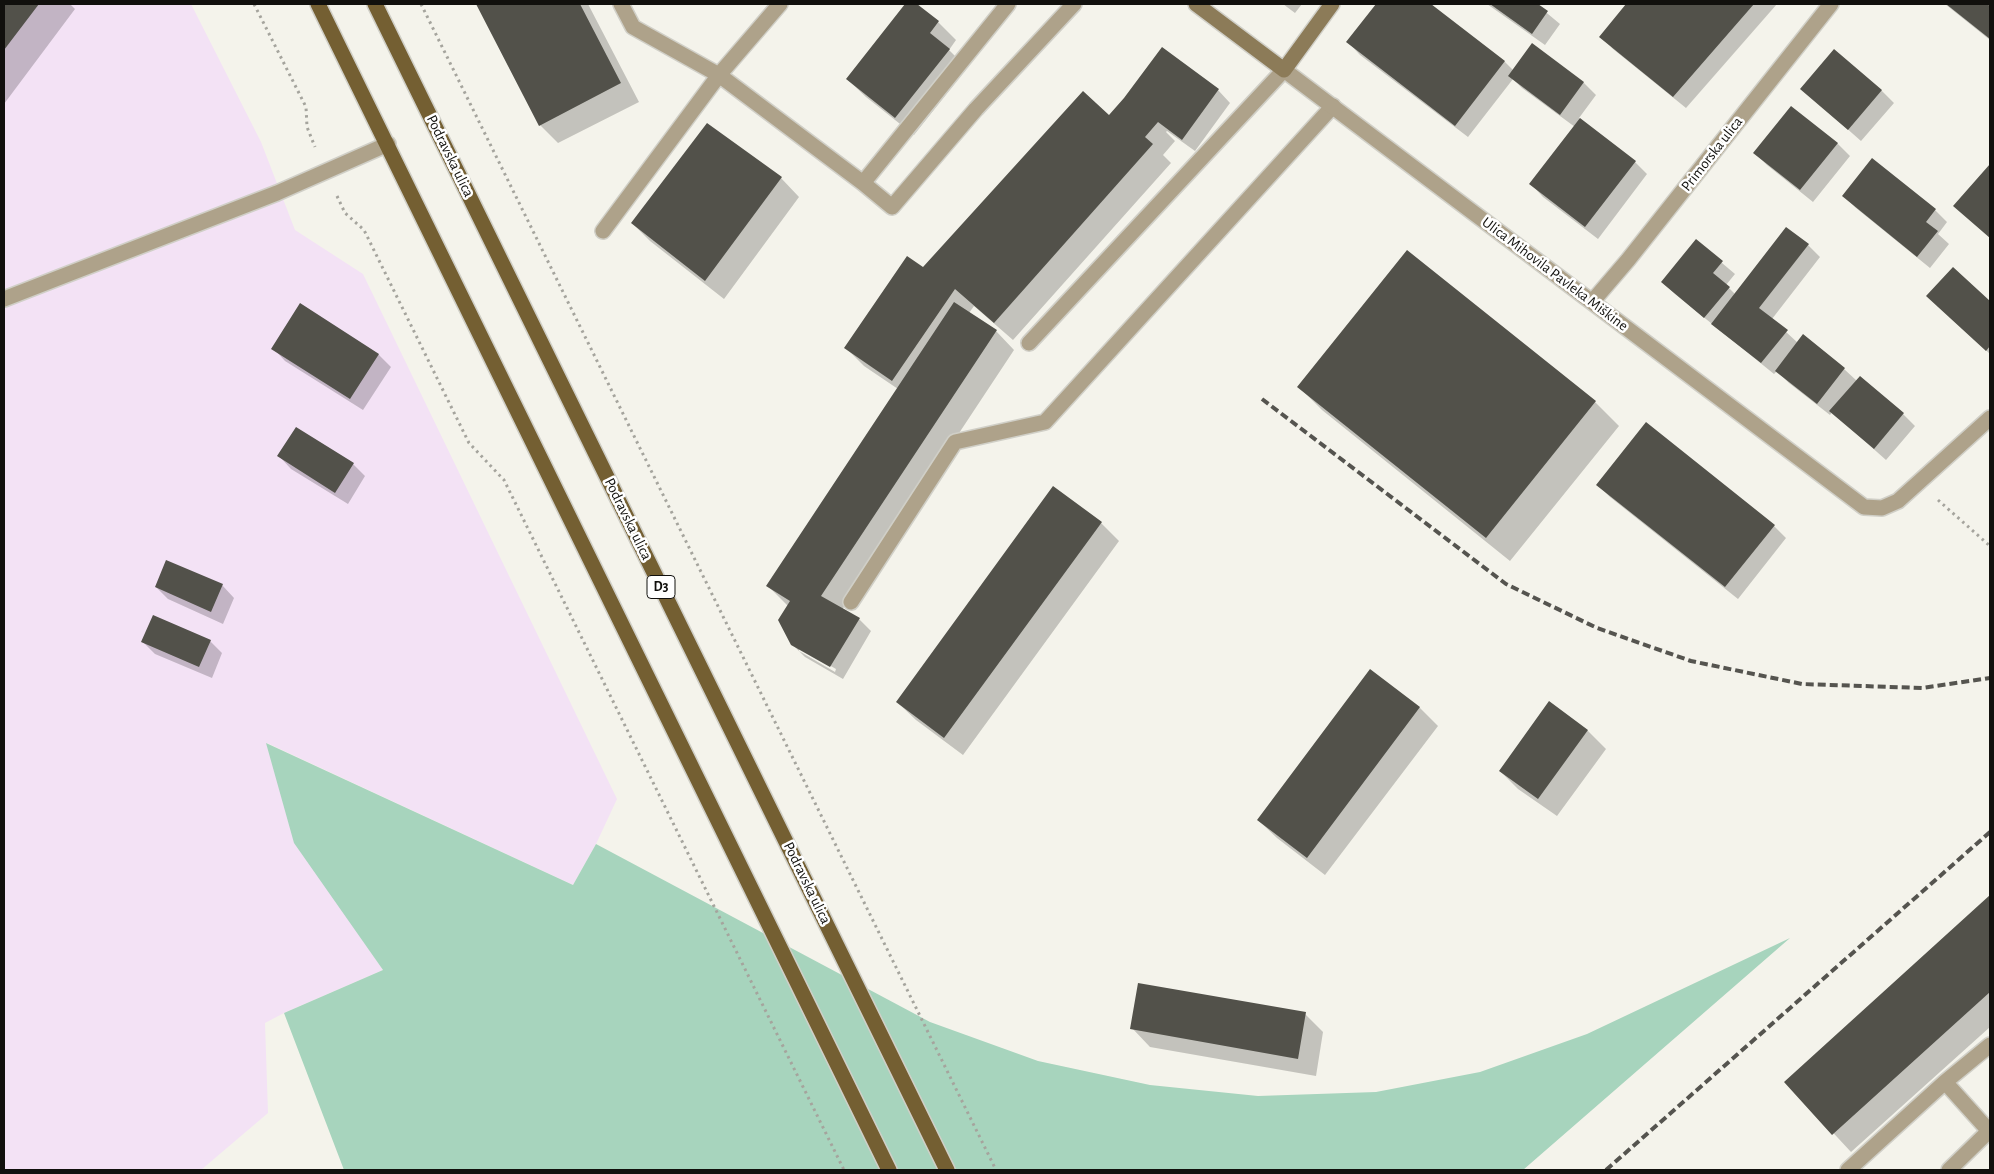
<!DOCTYPE html>
<html>
<head>
<meta charset="utf-8">
<style>
	body { margin:0 }
	#map { position:relative; width:1994px; height:1174px; overflow:hidden; background:#f4f3eb; font-family:"Alegreya Sans",sans-serif }
	canvas { display:block }
	.frame { position:absolute; inset:0; border:5px solid #11100d; pointer-events:none }
</style>
</head>
<body>
<div id="map">
<canvas width="1994" height="1174"></canvas>
<div class="frame"></div>
</div>
<script>
const ctx = document.querySelector('canvas').getContext('2d');
ctx.lineJoin = 'round';
function fill(path, color) { ctx.fillStyle = color; ctx.fill(path, 'evenodd'); }
const shape = rows => new Path2D(rows.map(r => 'M' + r).join(''));
function strokePath(path, color, width, dash) { ctx.strokeStyle = color; ctx.lineWidth = width; ctx.lineCap = dash ? 'butt' : 'round'; ctx.setLineDash(dash || []); ctx.stroke(path); }
function write(font, color, halo, rows, align = 'center') {
  ctx.font = font + ' "Alegreya Sans",sans-serif'; ctx.lineWidth = 5; ctx.setLineDash([]); ctx.textBaseline = 'middle'; ctx.strokeStyle = halo; ctx.fillStyle = color; for (const [text, x, y, turn = 0] of rows) {
    ctx.save(); ctx.translate(x, y); ctx.rotate((+turn || 0) * Math.PI / 180); ctx.textAlign = isNaN(turn) ? turn : align; if (halo) ctx.strokeText(text, 0, 0); ctx.fillText(text, 0, 0); ctx.restore();
  }
}
fill(shape([
	[4,4,191,4,261,142,295,230,363,274,617,799,596,844,573,885,267,743,341,908,383,970,284,1013,265,1023,268,1113,201,1170,4,1170]
]), '#f3e2f5');
fill(shape([
	[266,743,573,885,596,844,930,1022,1038,1061,1150,1085,1258,1096,1376,1092,1480,1072,1587,1034,1790,938,1523,1170,344,1170,284,1013,383,970,294,843]
]), '#a7d4bd');
fill(shape([
	[4,4,70,4,75,9,4,104],
	[478,4,588,4,639,102,558,143,540,125],
	[906,4,915,4,938,22,956,40,949,50,967,68,914,135,866,97,847,79],
	[1283,4,1302,4,1295,13],
	[1377,4,1429,4,1505,62,1514,71,1533,45,1584,83,1596,95,1579,118,1635,162,1647,174,1598,239,1543,197,1531,184,1575,127,1522,88,1513,79,1468,137,1360,55,1348,42],
	[1487,4,1536,4,1560,24,1545,45],
	[1628,4,1777,4,1686,108,1613,49,1601,36],
	[1945,4,1985,4,1990,8,1990,40],
	[1162,49,1218,90,1230,103,1195,151,1167,131,1166,132,1175,141,1163,155,1171,163,1013,340,974,306,969,313,996,331,1014,350,842,610,859,619,871,631,843,679,805,657,792,644,788,606,768,586,898,389,864,366,846,348,924,268,1109,117,1126,98],
	[799,648,836,669,835,672,799,651],
	[1802,89,1881,90,1894,103,1861,141],
	[1837,143,1850,156,1813,202,1767,165,1755,153],
	[1990,166,1990,238,1955,206],
	[781,178,799,197,724,299,650,241,632,223],
	[1844,196,1935,210,1947,222,1938,234,1949,244,1930,268,1856,208],
	[1696,241,1735,274,1726,285,1735,294,1808,245,1820,257,1772,319,1798,343,1804,336,1844,369,1857,381,1903,414,1915,426,1886,460,1832,412,1830,415,1789,383,1777,371,1774,374,1675,294,1662,282],
	[1407,252,1595,402,1619,426,1510,561,1322,410,1299,387],
	[1953,269,1990,302,1990,354,1940,308],
	[301,305,379,355,391,367,363,410,285,361,273,348],
	[279,456,353,464,365,476,348,504,291,469],
	[1598,485,1774,526,1786,538,1738,599,1610,497],
	[1101,523,1119,541,963,755,916,720,897,702],
	[222,585,234,598,223,624,168,599,156,587],
	[210,641,222,653,212,678,155,654,143,642],
	[1370,671,1420,708,1438,726,1325,875,1277,838,1258,820],
	[1549,703,1588,731,1606,749,1557,816,1518,789,1500,771],
	[1990,897,1990,1027,1851,1152,1786,1082],
	[1305,1014,1323,1032,1316,1076,1150,1047,1132,1028]
]), '#0003');
fill(shape([
	[4,4,39,4,4,50],
	[476,4,580,4,621,83,539,126],
	[905,4,917,4,939,21,930,33,950,49,895,118,846,79],
	[1376,4,1431,4,1505,61,1455,126,1346,42],
	[1490,4,1538,4,1548,11,1532,34],
	[1626,4,1754,4,1673,97,1599,37],
	[1946,4,1987,4,1990,6,1990,39],
	[1532,43,1584,82,1560,115,1508,76],
	[1162,47,1219,89,1182,140,1158,122,1145,137,1153,144,994,323,955,289,892,381,844,348,907,256,923,267,1083,91,1109,115,1124,98],
	[1834,49,1882,90,1848,130,1800,89],
	[1791,106,1838,143,1800,190,1753,153],
	[1580,118,1636,161,1585,227,1529,184],
	[707,123,782,177,705,281,631,223],
	[1872,158,1936,209,1926,222,1938,231,1917,257,1842,196],
	[1990,164,1990,238,1953,206],
	[1786,227,1809,244,1759,308,1788,330,1761,363,1711,324],
	[1696,239,1723,261,1713,273,1730,287,1704,318,1661,282],
	[1407,250,1596,401,1486,538,1297,387],
	[1953,267,1990,301,1990,346,1986,351,1926,296],
	[954,302,997,330,821,596,860,618,830,667,791,645,778,620,790,601,766,586],
	[300,303,379,354,350,399,271,349],
	[1803,334,1845,368,1817,404,1775,371],
	[1860,376,1904,413,1874,449,1829,411],
	[1646,422,1775,525,1725,587,1596,485],
	[296,427,354,463,335,493,277,456],
	[1053,486,1102,522,944,738,896,702],
	[166,560,223,584,211,612,155,587],
	[153,615,211,640,199,667,141,642],
	[1370,669,1420,707,1307,858,1257,820],
	[1549,701,1588,730,1538,799,1499,771],
	[1990,895,1990,992,1832,1135,1784,1082],
	[1138,983,1306,1012,1298,1059,1130,1029]
]), '#52514a');
const lane = shape([
	[780,4,719,75,863,183,892,207,976,109,1074,4],
	[863,183,1008,4],
	[603,231,719,75,633,27,621,4],
	[4,299,277,193,388,144],
	[1029,343,1284,70],
	[851,602,955,442,1045,422,1333,106],
	[1945,1082,1990,1045],
	[1848,1170,1945,1082,1989,1131]
]);
const street = shape([
	[1284,70,1864,507,1882,508,1898,501,1990,418],
	[1592,302,1628,260,1831,4],
	[1949,1170,1990,1130]
]);
const secondary = shape([
	[1196,4,1284,70,1332,4]
]);
const primary = shape([
	[318,4,889,1170],
	[375,4,947,1170]
]);
strokePath(lane, '#d0cfc7', 18);
strokePath(street, '#d0cfc7', 18);
strokePath(secondary, '#d0cfc7', 18);
strokePath(primary, '#d0cfc7', 18);
strokePath(shape([
	[254,4,306,107,307,127,315,147],
	[421,4,996,1170],
	[337,196,345,213,364,230,469,443,504,480,844,1170],
	[1938,500,1990,546]
]), '#a5a49d', 3, [2.5, 4]);
strokePath(lane, '#aea28a', 15);
strokePath(street, '#aea28a', 15);
strokePath(secondary, '#8c7b58', 15);
strokePath(primary, '#745f32', 15);
strokePath(shape([
	[1262,399,1506,584,1597,628,1691,661,1802,684,1922,688,1990,678],
	[1606,1170,1990,832]
]), '#55544f', 4, [8, 4]);
for (const [x, y, w] of [
	[661,587,28]
]) { const box = new Path2D(); box.roundRect(x - w / 2, y - 11.5, w, 23, 4); ctx.fillStyle = '#fff'; ctx.fill(box); strokePath(box, '#11100d', 1); }
write('bold 14px', '#11100d', null, [
	["D3",661,587]
]);
write('15px', '#11100d', '#fff', [
	["Primorska ulica",1712,154,-52],
	["Podravska ulica",450,156,64],
	["Ulica Mihovila Pavleka Miškine",1555,274,37],
	["Podravska ulica",628,519,64],
	["Podravska ulica",807,883,64]
]);
</script>
</body>
</html>
